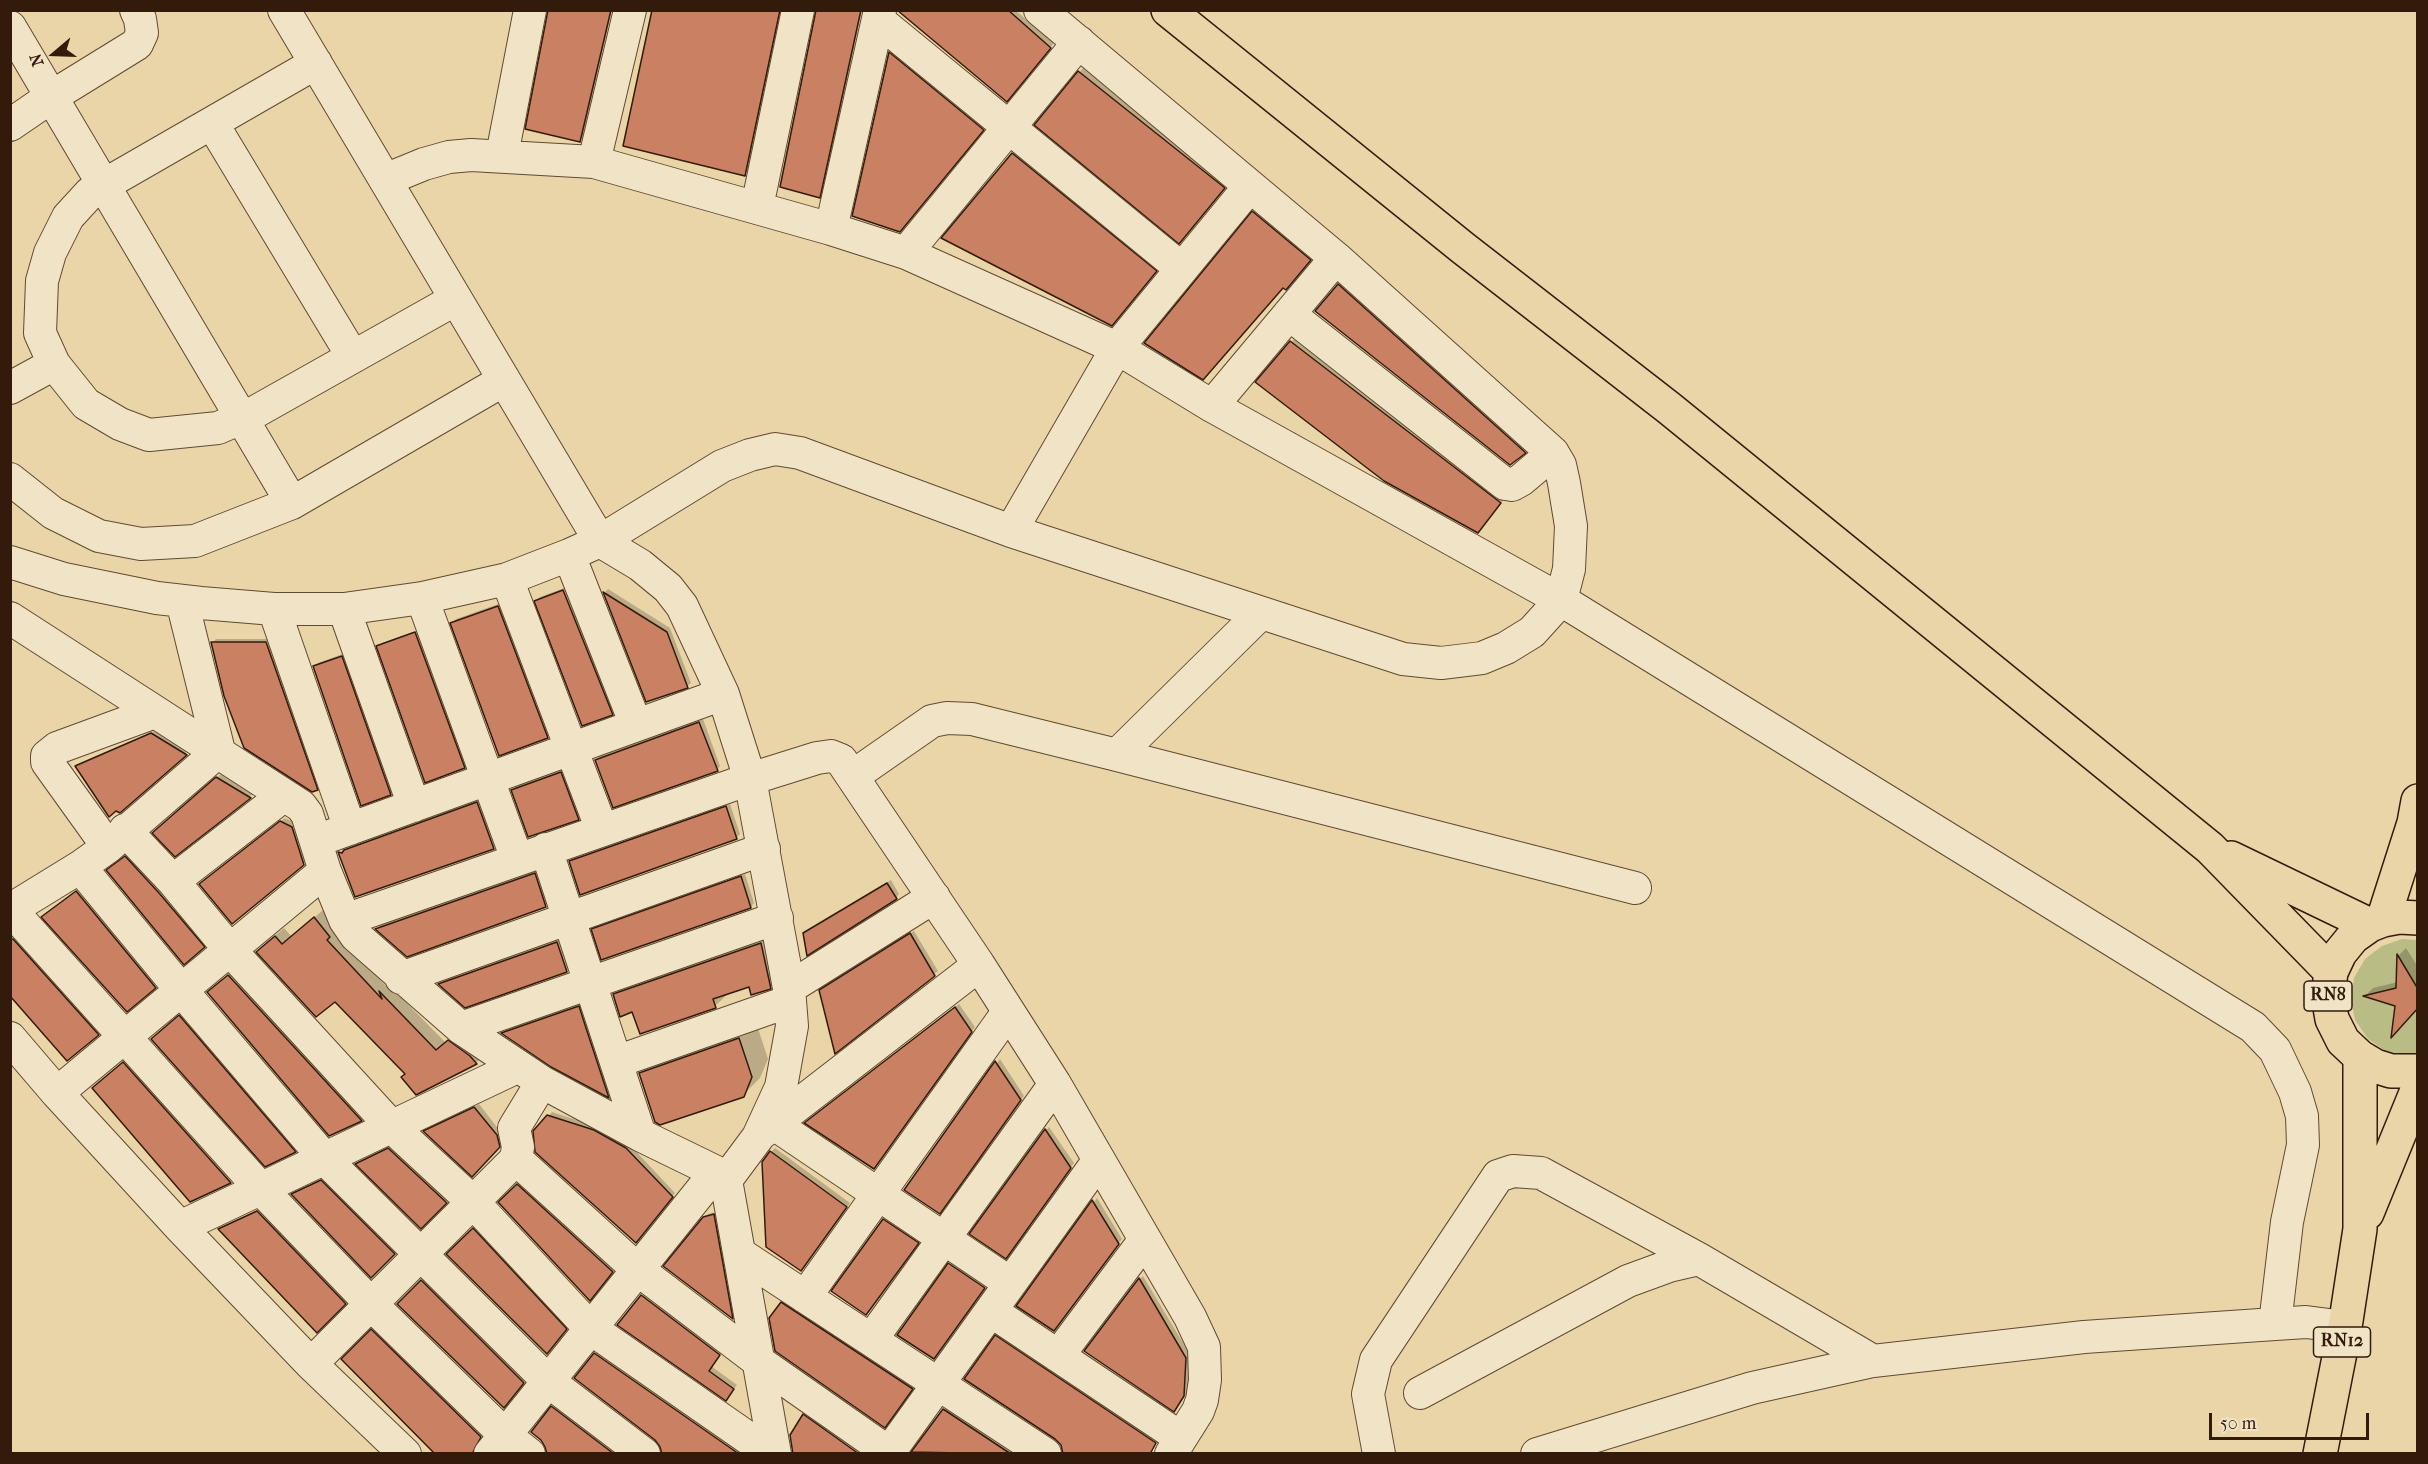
<!DOCTYPE html>
<html>
<head>
<meta charset="utf-8">
<style>
	body { margin:0 }
	#map { position:relative; width:2428px; height:1464px; overflow:hidden; background:#e9d5a7; font-family:"IM FELL French Canon",serif }
	canvas { display:block }
	.frame { position:absolute; inset:0; border:12px solid #331b0b; pointer-events:none }
	.north { position:absolute; left:24px; top:24px; width:60px; height:60px; -webkit-text-stroke:4px #f1e4c6; paint-order:stroke; rotate:251deg; font-size:16px; font-weight:700; line-height:24px; text-align:center; color:#331b0b }
	.north::after { content:''; display:block; margin:auto; width:21px; height:27px; background:#331b0b; clip-path:polygon(50% 0,100% 100%,50% 72%,0 100%) }
	.scale { position:absolute; left:2209px; top:1413px; width:160px; height:27px; box-sizing:border-box; border:3px solid #331b0b; border-top:0; padding-left:8px; font-size:18px; line-height:21px; white-space:nowrap; color:#331b0b; -webkit-text-stroke:4px #f1e4c6; paint-order:stroke }
</style>
</head>
<body>
<div id="map">
<canvas width="2428" height="1464"></canvas>
<div class="frame"></div>
<div class="north">N</div>
<div class="scale">50 m</div>
</div>
<script>
const ctx = document.querySelector('canvas').getContext('2d');
ctx.lineJoin = 'round';
function fill(path, color) { ctx.fillStyle = color; ctx.fill(path, 'evenodd'); }
const shape = rows => new Path2D(rows.map(r => 'M' + r).join(''));
function strokePath(path, color, width, dash) { ctx.strokeStyle = color; ctx.lineWidth = width; ctx.lineCap = dash ? 'butt' : 'round'; ctx.setLineDash(dash || []); ctx.stroke(path); }
function write(font, color, halo, rows, align = 'center') {
  ctx.font = font + ' "IM FELL French Canon",serif'; ctx.lineWidth = 5; ctx.setLineDash([]); ctx.textBaseline = 'middle'; ctx.strokeStyle = halo; ctx.fillStyle = color; for (const [text, x, y, turn = 0] of rows) {
    ctx.save(); ctx.translate(x, y); ctx.rotate((+turn || 0) * Math.PI / 180); ctx.textAlign = isNaN(turn) ? turn : align; if (halo) ctx.strokeText(text, 0, 0); ctx.fillText(text, 0, 0); ctx.restore();
  }
}
fill(shape([
	[2402,939,2418,940,2418,1055,2398,1055,2387,1052,2368,1039,2355,1020,2351,999,2354,978,2365,959,2382,946]
]), '#b9bc85');
fill(shape([
	[549,10,612,10,583,137,580,140],
	[654,10,782,10,748,170,745,174],
	[817,10,862,10,823,192,819,196],
	[899,10,1015,10,1054,43,1006,100],
	[894,50,986,125,903,227,854,215,890,53],
	[1083,68,1227,184,1183,238,1036,125],
	[1016,150,1159,267,1115,320,1013,154],
	[1257,209,1313,256,1289,284,1254,212],
	[1342,281,1528,448,1510,463,1339,285],
	[1295,338,1504,499,1482,528,1258,382],
	[567,587,615,710,612,713,536,601,540,597],
	[608,589,670,628,691,683,687,686,647,701,605,592],
	[501,603,551,733,547,737,452,623,456,619],
	[419,630,468,763,464,767,378,646,382,643],
	[216,639,270,639,320,785,317,789,212,643],
	[345,653,394,790,390,794,314,666,318,663],
	[703,719,720,766,717,770,596,760,600,756],
	[155,731,189,750,120,811,77,766,80,763],
	[564,769,582,815,578,818,513,790,516,786],
	[221,774,253,794,175,855,158,829],
	[481,799,497,844,493,848,356,896,340,853,343,849,346,850,350,847],
	[730,804,740,834,736,838,571,862,574,858],
	[285,818,295,823,307,860,303,864,204,880],
	[129,854,207,943,204,946,112,867],
	[539,870,549,902,545,906,377,929,380,925],
	[745,874,754,903,751,907,602,958,593,930,597,926],
	[891,880,899,894,896,898,808,930],
	[80,888,158,983,127,1010,47,913],
	[323,910,338,928,335,931,386,986,388,984,445,1042,457,1033,484,1055,476,1063,407,1074,335,1000,266,943,284,928,292,937],
	[11,929,101,1030,98,1034,10,993],
	[774,930,783,974,770,987,750,985,729,993,715,1006,641,1033,633,1010,614,995,628,981],
	[914,931,938,971,836,1051,825,987],
	[561,939,570,967,567,971,465,1006,440,984,443,981],
	[2406,948,2418,967,2418,1012,2366,995,2373,988,2398,982,2399,955],
	[233,972,364,1116,361,1119,330,1134,212,989],
	[582,1003,612,1093,609,1096,552,1065,503,1033,506,1030],
	[959,1004,975,1027,877,1164,810,1119],
	[183,1013,298,1148,295,1151,156,1035],
	[756,1022,768,1059,760,1078,743,1095,640,1074,657,1057],
	[127,1059,234,1178,230,1182,191,1200,97,1084],
	[1000,1059,1024,1096,943,1208,906,1189],
	[479,1104,500,1131,503,1142,472,1175,425,1131],
	[552,1112,598,1127,630,1145,675,1193,639,1238,535,1132],
	[1049,1127,1074,1163,1009,1253,1046,1130],
	[393,1145,449,1198,421,1227,357,1164],
	[775,1148,850,1203,805,1266,771,1152],
	[325,1177,398,1250,371,1276,293,1194],
	[521,1181,616,1267,593,1295,500,1202],
	[1097,1198,1122,1239,1057,1326,1018,1306],
	[261,1208,348,1299,317,1330,220,1229],
	[717,1212,736,1314,732,1317,704,1218,708,1214],
	[887,1216,921,1239,866,1313,884,1220],
	[477,1226,569,1325,550,1349,448,1254],
	[953,1261,987,1284,937,1354,950,1264],
	[1143,1276,1189,1353,1190,1374,1187,1393,1177,1406,1140,1279],
	[425,1277,527,1378,507,1403,399,1304],
	[646,1292,723,1351,711,1366,737,1385,729,1395,619,1324],
	[785,1300,915,1385,888,1422,782,1303],
	[376,1327,484,1432,475,1446,476,1454,437,1454,343,1359],
	[1000,1333,1159,1439,1149,1454,1063,1446,996,1336],
	[599,1350,747,1454,663,1454,656,1439,576,1378],
	[556,1404,622,1454,548,1454,547,1447,532,1432],
	[948,1406,1020,1454,912,1454],
	[808,1412,865,1454,793,1454,804,1415]
]), '#0003');
const building = shape([
	[548,10,611,10,580,142,525,129,548,10],
	[652,10,780,10,745,176,623,146,652,10],
	[816,10,861,10,820,198,780,187,816,10],
	[897,10,1008,10,1051,48,1007,102,897,10],
	[889,52,984,130,900,232,852,216,889,52],
	[1078,71,1225,188,1179,244,1034,125,1078,71],
	[1012,153,1157,271,1112,326,941,238,1012,153],
	[1252,211,1311,260,1286,290,1283,288,1203,380,1144,343,1252,211],
	[1338,284,1526,453,1510,465,1315,311,1338,284],
	[1290,341,1501,503,1478,533,1384,481,1255,382,1290,341],
	[563,590,613,715,582,726,534,601,563,590],
	[603,592,667,632,688,688,646,702,603,592],
	[498,606,548,738,499,756,450,623,498,606],
	[415,632,465,768,425,783,376,646,415,632],
	[211,642,266,642,318,790,312,792,244,748,224,696,211,642],
	[342,656,391,795,361,806,313,666,342,656],
	[699,722,718,771,613,808,595,760,699,722],
	[151,733,187,755,120,813,116,811,109,817,75,766,151,733],
	[561,772,579,820,528,837,511,790,561,772],
	[216,777,251,798,175,857,152,833,216,777],
	[477,802,494,849,355,897,338,852,342,853,344,850,477,802],
	[726,806,737,839,580,895,569,861,726,806],
	[280,821,292,827,304,865,232,924,199,884,280,821],
	[125,856,159,893,205,947,184,965,106,870,125,856],
	[535,873,546,907,407,957,375,929,535,873],
	[741,876,751,908,601,960,591,929,741,876],
	[887,883,897,899,807,956,803,933,887,883],
	[76,891,156,988,127,1012,41,917,76,891],
	[314,917,330,937,327,940,382,999,379,991,436,1050,448,1040,470,1056,477,1064,416,1095,401,1077,405,1074,335,1002,316,1017,256,952,275,936,282,944,314,917],
	[910,933,935,976,835,1054,819,990,910,933],
	[13,939,99,1035,67,1061,10,996,10,941,13,939],
	[557,942,567,972,465,1008,438,984,557,942],
	[761,943,771,989,751,995,749,987,713,999,716,1008,640,1034,632,1012,620,1017,613,994,761,943],
	[2397,954,2418,989,2418,1008,2391,1038,2395,1006,2363,996,2396,988,2397,954],
	[228,975,362,1121,329,1136,207,992,228,975],
	[579,1006,586,1028,609,1098,551,1067,501,1033,579,1006],
	[955,1007,972,1032,874,1169,804,1123,955,1007],
	[179,1015,296,1152,265,1167,151,1039,179,1015],
	[739,1038,752,1077,744,1097,660,1125,655,1122,639,1073,739,1038],
	[995,1061,1021,1100,940,1214,904,1190,995,1061],
	[123,1062,231,1183,190,1202,92,1088,123,1062],
	[474,1107,497,1135,500,1147,472,1177,423,1131,474,1107],
	[547,1115,594,1130,626,1148,673,1197,636,1243,535,1152,533,1131,547,1115],
	[1045,1129,1071,1168,1006,1259,969,1234,1045,1129],
	[388,1148,447,1203,421,1229,355,1164,388,1148],
	[770,1151,847,1207,801,1271,766,1247,762,1162,770,1151],
	[321,1180,395,1254,371,1278,291,1194,321,1180],
	[517,1184,613,1272,590,1301,498,1202,517,1184],
	[1092,1200,1119,1244,1054,1331,1016,1306,1092,1200],
	[257,1211,346,1304,317,1333,218,1229,257,1211],
	[714,1214,733,1319,663,1266,703,1217,714,1214],
	[883,1219,919,1243,866,1315,831,1291,883,1219],
	[473,1228,567,1329,547,1354,446,1254,473,1228],
	[948,1263,985,1288,934,1359,897,1335,948,1263],
	[1139,1278,1186,1358,1184,1396,1174,1412,1084,1351,1139,1278],
	[421,1280,524,1383,504,1408,397,1304,421,1280],
	[641,1295,720,1355,709,1371,734,1389,726,1401,617,1325,641,1295],
	[781,1302,913,1389,885,1428,775,1351,769,1318,781,1302],
	[371,1329,481,1437,472,1454,435,1454,341,1359,371,1329],
	[995,1335,1156,1443,1150,1454,1063,1454,1061,1445,1055,1439,964,1379,995,1335],
	[594,1353,739,1454,662,1454,660,1447,655,1440,574,1378,594,1353],
	[551,1406,614,1454,547,1454,545,1447,541,1440,531,1432,551,1406],
	[943,1409,1011,1454,911,1452,943,1409],
	[803,1414,859,1454,793,1454,790,1435,803,1414]
]);
fill(building, '#ca8163');
strokePath(building, '#331b0b', 1.5);
const minor = shape([
	[284,10,600,541,640,565,668,588,682,606,723,694,750,779,789,988,792,1026,781,1087,758,1137,726,1180],
	[630,10,594,162,831,229,906,253,1117,348,1212,406,1561,600,2253,1027,2275,1050,2295,1092,2302,1116,2303,1145,2287,1222,2275,1324],
	[878,20,1182,269],
	[10,27,292,503],
	[316,63,90,193,68,217,50,253,42,281,40,333,54,364,86,404,120,424,149,435,218,428,255,412,456,299],
	[212,123,353,357],
	[10,125,51,97,137,44,142,33,140,19,136,10],
	[502,155,530,10],
	[385,180,424,164,449,157,471,155,594,162],
	[757,207,798,10],
	[831,229,880,10],
	[906,253,1079,42],
	[1289,314,1505,484,1512,485,1521,480,1553,453],
	[10,388,54,364],
	[1212,406,1336,258],
	[10,479,53,513,99,536,141,544,195,541,292,503,504,380],
	[1011,531,1117,348,1250,186],
	[569,555,636,725],
	[10,562,64,579,157,598,201,603,274,609,344,609,422,598,507,579,569,555,600,541,722,466,750,455,775,449,800,453,1011,531,1403,659,1441,663,1482,658,1506,648,1532,632,1561,600,1569,569,1571,526,1564,483,1560,465,1553,453,1336,258,1040,10],
	[507,579,602,830],
	[422,598,517,859],
	[274,609,350,829],
	[344,609,414,806],
	[10,618,301,806,307,814,325,871,345,920,356,936,461,1028,542,1082,640,1135,716,1172,726,1180,775,1454],
	[1117,755,1635,888],
	[853,776,932,721,947,718,972,719,1117,755,1261,613],
	[125,830,173,881,230,950,392,1127,474,1203,590,1328,771,1454],
	[316,841,723,694],
	[108,847,47,762,47,756,57,748,155,712],
	[546,849,640,1135],
	[80,867,182,991,325,1159,548,1381,644,1454],
	[173,881,283,796],
	[10,910,80,867,108,847,219,751,182,601],
	[11,910,261,1189,372,1305,505,1435,529,1454],
	[345,920,750,779,817,758,831,756,841,760,979,965,1055,1084,1190,1317,1204,1347,1205,1380,1202,1400,1198,1411,1171,1454],
	[401,978,764,849],
	[789,988,934,897],
	[461,1028,777,918],
	[10,1038,57,1093,180,1227,311,1364,405,1454],
	[616,1062,790,1001],
	[57,1093,325,871],
	[774,1124,1010,1283],
	[763,1132,979,965],
	[516,1159,637,1269,758,1361,891,1454],
	[180,1227,517,1067],
	[740,1254,1045,1454],
	[805,1297,1008,1012],
	[991,1311,1181,1438],
	[871,1340,1055,1084],
	[1058,1356,1144,1241],
	[311,1364,516,1159,518,1147,514,1128,542,1082],
	[1420,1393,1628,1281,1669,1266,1699,1259],
	[490,1454,716,1172],
	[888,1454,1099,1160],
	[1379,1454,1368,1394,1376,1360,1498,1176,1513,1171,1541,1173,1699,1259,1873,1361],
	[1537,1454,1752,1388,1873,1361,2084,1337,2275,1324,2306,1322,2345,1327]
]);
const major = shape([
	[1168,10,1463,248,1669,408,2210,848,2331,972],
	[2231,858,2370,925],
	[2418,918,2399,917,2383,920,2370,925,2353,937,2340,953,2331,972,2328,996,2332,1019,2343,1041,2360,1057,2375,1066,2391,1071,2418,1071],
	[2383,920,2414,823,2418,801],
	[2367,1213,2418,1088],
	[2320,1454,2345,1327,2360,1229,2360,1057]
]);
strokePath(minor, '#604a32', 34);
strokePath(major, '#331b0b', 36);
strokePath(minor, '#f1e4c6', 32);
strokePath(major, '#e9d5a7', 33);
for (const [x, y, w] of [
	[2328,996,48],
	[2342,1342,57]
]) { const box = new Path2D(); box.roundRect(x - w / 2, y - 15, w, 30, 4.5); ctx.fillStyle = '#f1e4c6'; ctx.fill(box); strokePath(box, '#331b0b', 1.5); }
write('bold 18px', '#331b0b', null, [
	["RN8",2328,996],
	["RN12",2342,1342]
]);
</script>
</body>
</html>
